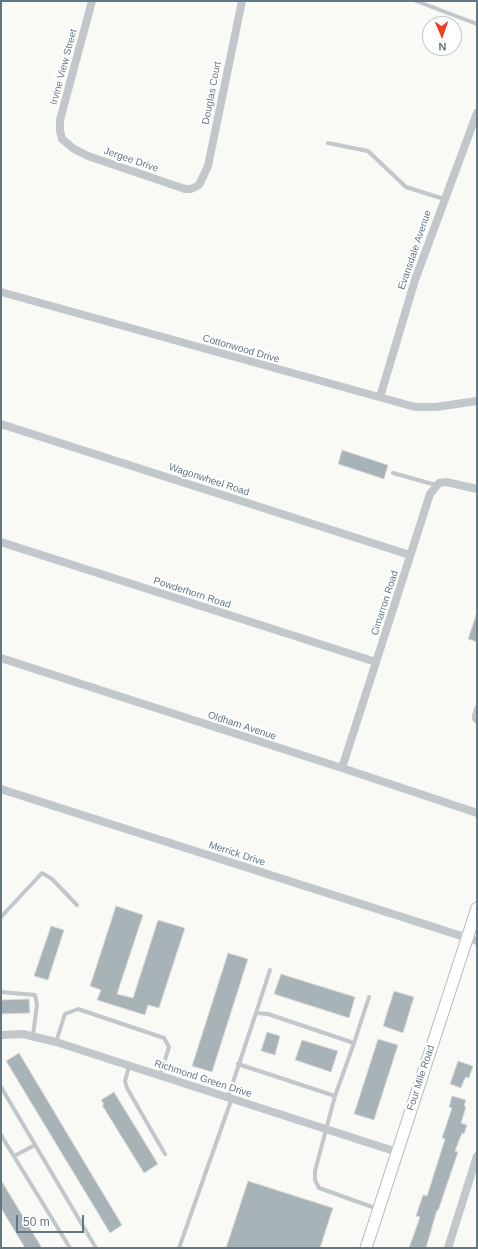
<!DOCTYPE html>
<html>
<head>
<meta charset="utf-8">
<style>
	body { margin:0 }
	#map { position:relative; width:478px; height:1249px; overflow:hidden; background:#f9f9f6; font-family:Helvetica,sans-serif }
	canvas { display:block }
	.frame { position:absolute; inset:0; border:2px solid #627783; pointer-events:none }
	.north { position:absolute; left:422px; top:16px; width:40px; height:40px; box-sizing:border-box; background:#fff; border:1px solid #c0c9cd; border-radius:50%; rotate:178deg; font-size:11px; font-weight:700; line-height:16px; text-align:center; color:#627783 }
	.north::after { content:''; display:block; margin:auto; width:14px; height:18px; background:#ec4023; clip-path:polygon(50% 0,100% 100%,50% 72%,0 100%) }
	.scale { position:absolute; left:16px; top:1215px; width:68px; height:18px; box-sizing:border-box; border:2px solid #627783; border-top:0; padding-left:5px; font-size:12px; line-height:14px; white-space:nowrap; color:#627783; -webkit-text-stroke:3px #fff; paint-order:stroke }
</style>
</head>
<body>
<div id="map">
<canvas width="478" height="1249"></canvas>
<div class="frame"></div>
<div class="north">N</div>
<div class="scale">50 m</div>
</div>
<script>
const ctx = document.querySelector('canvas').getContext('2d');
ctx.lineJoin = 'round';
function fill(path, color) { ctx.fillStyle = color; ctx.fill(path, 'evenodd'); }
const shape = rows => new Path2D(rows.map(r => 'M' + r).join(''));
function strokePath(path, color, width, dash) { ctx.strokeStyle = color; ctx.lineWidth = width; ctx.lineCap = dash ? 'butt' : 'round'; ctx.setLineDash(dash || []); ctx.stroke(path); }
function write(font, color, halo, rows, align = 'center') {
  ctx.font = font + ' Helvetica,sans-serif'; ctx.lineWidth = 4; ctx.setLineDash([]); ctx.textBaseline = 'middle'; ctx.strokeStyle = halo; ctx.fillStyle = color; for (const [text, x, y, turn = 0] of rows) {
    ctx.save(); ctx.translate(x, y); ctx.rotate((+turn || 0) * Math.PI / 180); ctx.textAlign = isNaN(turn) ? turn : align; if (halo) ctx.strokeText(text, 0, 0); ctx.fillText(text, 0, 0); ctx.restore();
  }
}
const building = shape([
	[342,450,388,465,384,479,338,464,342,450],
	[476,615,477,616,477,642,468,639,476,615],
	[116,906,143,915,117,994,133,998,158,920,185,928,159,1008,148,1005,145,1015,97,1000,101,990,90,986,116,906],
	[51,926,64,930,48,980,34,976,51,926],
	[228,953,248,959,212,1072,192,1066,228,953],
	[281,974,355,997,349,1018,274,994,281,974],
	[394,991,414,997,403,1033,383,1026,394,991],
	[29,999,30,1013,1,1014,1,1000,29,999],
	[267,1032,280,1036,275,1055,261,1051,267,1032],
	[378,1039,398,1045,374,1120,354,1114,378,1039],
	[302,1040,338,1051,331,1072,295,1060,302,1040],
	[19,1053,122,1225,110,1233,6,1061,19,1053],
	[458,1061,473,1066,469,1078,466,1077,464,1080,461,1088,450,1084,458,1061],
	[114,1092,158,1164,144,1173,102,1105,104,1104,101,1100,114,1092],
	[452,1096,466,1100,464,1106,466,1107,461,1123,467,1125,464,1134,462,1133,455,1151,458,1152,438,1211,437,1210,426,1248,409,1248,420,1217,416,1216,423,1195,427,1196,445,1139,442,1138,452,1108,449,1107,452,1096],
	[1,1180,42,1248,25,1248,1,1208,1,1180],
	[248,1181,333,1208,320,1248,226,1248,248,1181]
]);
fill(building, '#a8b3b8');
strokePath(building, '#dbdad8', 1);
const secondary = shape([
	[366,1248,477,908]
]);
strokePath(secondary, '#b3bbbf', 13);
strokePath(shape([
	[416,1,477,24],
	[328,143,368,151,406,187,444,199],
	[393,473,436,485],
	[477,707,474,715,474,719,477,722],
	[1,917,42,873,52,879,77,905],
	[1,992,35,995,37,1005,33,1035],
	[256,1013,270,970],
	[56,1042,65,1014,78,1009,164,1038,169,1047,160,1076],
	[354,1043,369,997],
	[238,1064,335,1096],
	[129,1066,125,1081,127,1088,165,1154],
	[1,1087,96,1248],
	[228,1097,256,1013,268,1014,354,1043,335,1096,315,1171,315,1180,319,1188,378,1209],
	[1,1135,70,1248],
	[14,1156,35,1145],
	[179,1248,232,1098]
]), '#c1c7ca', 4);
strokePath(shape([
	[92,1,60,120,60,131,62,139,74,149,88,156,185,189,191,189,199,185,208,166,242,1],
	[1,292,415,407,436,407,477,401],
	[380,397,415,280,477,113],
	[1,424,410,555],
	[1,542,376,662],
	[1,658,342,768,477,813],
	[342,768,430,494,439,483,446,482,477,489],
	[1,789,477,941],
	[1,1035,23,1034,56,1042,397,1152],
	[448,1248,477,1156]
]), '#c1c7ca', 8);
strokePath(secondary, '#fff', 11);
write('10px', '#627783', '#fff', [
	["Irvine View Street",64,67,-75],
	["Douglas Court",212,93,-79],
	["Jergee Drive",131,160,19],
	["Evansdale Avenue",415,250,-71],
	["Cottonwood Drive",241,349,16],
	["Wagonwheel Road",209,480,18],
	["Powderhorn Road",192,593,18],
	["Cimarron Road",385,603,-72],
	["Oldham Avenue",242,726,18],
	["Merrick Drive",237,854,18],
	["Four Mile Road",421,1078,-72],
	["Richmond Green Drive",203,1079,18]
]);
</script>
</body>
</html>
